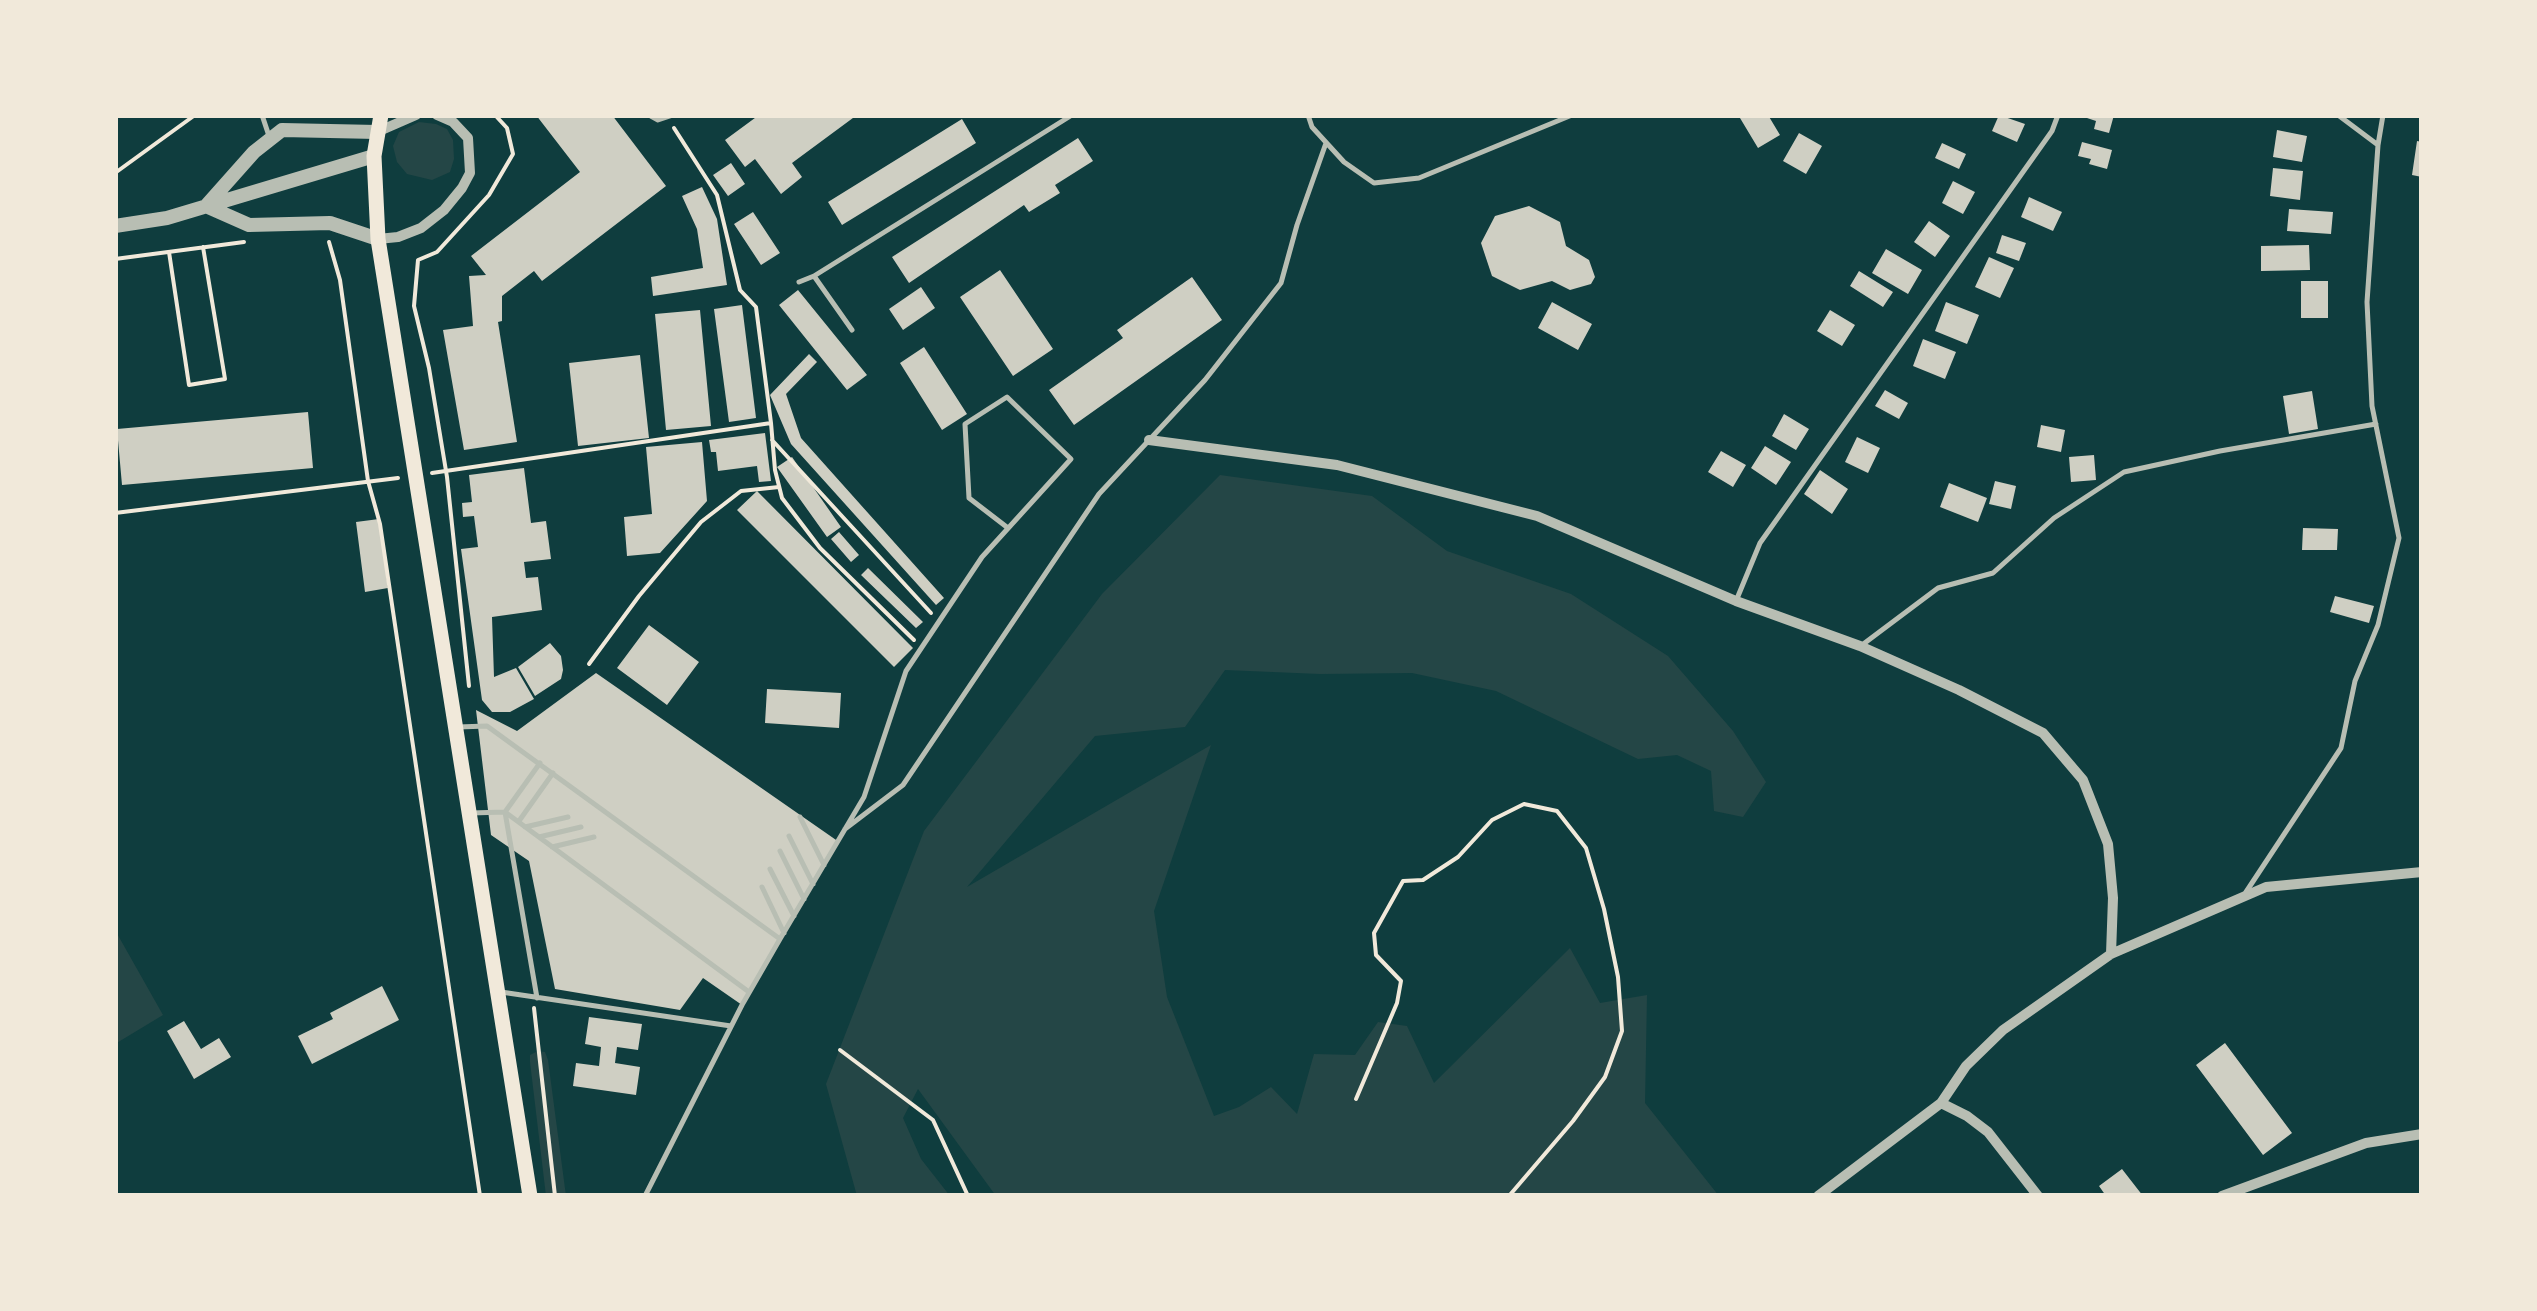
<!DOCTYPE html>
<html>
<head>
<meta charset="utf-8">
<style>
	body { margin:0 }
	#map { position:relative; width:2537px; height:1311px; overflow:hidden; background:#0f3d3e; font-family:"Libre Baskerville",serif }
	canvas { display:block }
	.frame { position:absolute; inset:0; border:118px solid #f1e9da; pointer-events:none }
</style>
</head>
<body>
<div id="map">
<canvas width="2537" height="1311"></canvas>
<div class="frame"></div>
</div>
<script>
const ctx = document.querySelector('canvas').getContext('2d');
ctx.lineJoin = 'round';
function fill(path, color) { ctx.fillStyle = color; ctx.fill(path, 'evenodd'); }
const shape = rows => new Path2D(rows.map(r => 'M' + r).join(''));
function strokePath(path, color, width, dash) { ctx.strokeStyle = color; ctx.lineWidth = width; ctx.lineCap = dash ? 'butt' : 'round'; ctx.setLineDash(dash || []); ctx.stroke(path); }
fill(shape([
	[419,122,436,124,447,129,453,140,454,159,450,172,432,180,407,174,397,162,393,146,399,132],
	[1220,475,1372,496,1447,551,1571,594,1668,656,1733,731,1766,782,1743,817,1714,811,1711,771,1677,755,1638,759,1496,691,1412,673,1320,674,1225,670,1185,727,1095,736,967,887,1211,745,1154,911,1167,997,1214,1116,1239,1107,1271,1087,1297,1114,1314,1054,1355,1055,1378,1022,1407,1026,1434,1083,1570,948,1600,1003,1647,995,1645,1103,1719,1196,996,1196,918,1089,903,1118,921,1159,950,1196,857,1196,826,1084,924,831,1102,594],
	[115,930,163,1015,115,1044],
	[538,1051,545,1052,548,1060,566,1196,546,1196,530,1062,530,1055]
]), '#244646');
fill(shape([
	[536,115,612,115,666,186,542,281,534,271,502,296,502,321,498,322,517,442,464,450,443,330,473,326,469,276,486,275,471,256,580,172],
	[759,115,789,115,791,118,795,115,857,115,792,163,802,177,781,194,755,159,745,167,725,140],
	[1745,115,1768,115,1780,135,1758,148,1740,118],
	[1999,115,2025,124,2017,142,1992,131],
	[2078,115,2114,115,2109,133,2094,129,2096,121],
	[962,119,976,143,842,225,828,202],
	[2277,130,2307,136,2302,162,2273,157],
	[1799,133,1822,146,1806,174,1783,161],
	[1078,138,1093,161,1055,185,1060,193,1029,212,1024,205,909,283,892,257],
	[2417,141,2422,142,2422,177,2412,175],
	[2082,142,2112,150,2107,169,2089,164,2091,159,2078,156],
	[1942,143,1966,154,1959,169,1935,158],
	[731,163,745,184,728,196,713,175],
	[2273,168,2303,171,2300,200,2270,196],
	[1953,181,1975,192,1963,214,1942,203],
	[702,187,717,219,727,285,653,296,651,277,703,268,697,229,682,196],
	[2029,197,2062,212,2053,231,2021,217],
	[1529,206,1560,222,1566,246,1589,260,1595,277,1591,284,1570,290,1552,281,1520,290,1492,276,1481,243,1495,216],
	[2289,209,2333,212,2331,234,2287,231],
	[753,212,780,253,761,265,734,224],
	[1929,221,1950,236,1935,257,1914,242],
	[2002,235,2026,243,2019,261,1996,253],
	[2309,245,2310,270,2261,271,2261,246],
	[1886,249,1922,270,1908,294,1872,273],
	[1989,257,2014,268,2000,298,1975,287],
	[1000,270,1053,349,1013,376,960,297],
	[1859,271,1893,292,1883,307,1850,286],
	[1192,277,1222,320,1074,425,1049,390,1123,338,1117,330],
	[2301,281,2328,281,2328,318,2301,318],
	[921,287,935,308,903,330,889,309],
	[798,290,867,375,847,390,779,305],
	[1552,302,1592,324,1578,350,1538,328],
	[1946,302,1979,315,1967,344,1935,331],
	[742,305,756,418,729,422,714,309],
	[700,310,711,426,666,430,655,314],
	[1830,310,1855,325,1842,346,1817,331],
	[1923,339,1956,352,1945,379,1913,366],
	[924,347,967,414,942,430,900,363],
	[809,354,817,362,786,394,801,438,944,598,936,605,791,444,770,395],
	[640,355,649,438,578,446,569,363],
	[1885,390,1908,403,1899,419,1875,406],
	[2312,391,2318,429,2289,434,2283,396],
	[308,412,313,468,122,485,117,429],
	[1784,414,1809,429,1796,450,1772,436],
	[2041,425,2065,430,2061,452,2037,447],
	[765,433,771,481,759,482,757,466,718,471,716,452,711,452,709,440],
	[1857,437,1880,448,1868,473,1845,462],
	[702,442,707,501,660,553,627,556,624,517,652,514,646,447],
	[1765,446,1791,462,1776,485,1751,468],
	[1721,451,1746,465,1733,487,1708,472],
	[2094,455,2096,480,2071,482,2069,457],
	[792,457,841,527,827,537,777,467],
	[524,468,531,523,546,521,551,559,524,562,526,578,538,577,542,610,492,617,494,677,516,668,534,699,510,712,492,712,482,700,461,549,478,547,474,516,463,517,462,503,472,502,469,475],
	[1820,470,1848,489,1832,514,1804,494],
	[1995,481,2016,486,2011,509,1989,504],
	[1949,483,1987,498,1978,522,1940,507],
	[757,491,913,648,894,667,737,510],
	[379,519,388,588,365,592,356,522],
	[2303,528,2338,529,2337,550,2302,550],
	[839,532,859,555,851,562,831,539],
	[868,568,923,622,916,628,861,575],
	[2335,596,2374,606,2369,623,2330,612],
	[649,625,699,662,667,705,617,668],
	[550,643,561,656,563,670,561,679,535,696,518,667],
	[596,673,839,842,742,1005,703,978,680,1010,555,989,529,861,491,835,476,710,517,731],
	[767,689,841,693,839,728,765,723],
	[382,986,399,1020,312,1064,298,1036,333,1019,330,1013],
	[589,1017,642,1024,638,1050,617,1047,615,1063,640,1067,636,1095,573,1086,576,1063,599,1066,601,1047,585,1044],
	[184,1021,201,1049,219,1038,231,1057,194,1079,167,1031],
	[2225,1043,2292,1133,2263,1155,2196,1065],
	[2122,1169,2143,1196,2106,1196,2099,1186]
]), '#cfcfc3');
strokePath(shape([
	[115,173,195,115],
	[329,242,340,280,368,481,380,524,480,1196],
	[169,252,189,385,225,379,203,247],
	[115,259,244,242],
	[771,423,775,470,782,498,820,548,914,640],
	[772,440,931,613],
	[432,473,771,423,756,307,740,290,717,195,674,128],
	[115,513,398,478],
	[589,664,639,596,701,522,741,491,779,487],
	[469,686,447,477,429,368,414,306,418,260,437,252,489,195,513,154,507,128,495,115],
	[534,1008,555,1196],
	[840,1050,933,1120,968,1196],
	[1356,1099,1397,1003,1401,981,1376,955,1374,933,1403,881,1423,880,1458,857,1492,820,1524,804,1557,811,1586,848,1604,909,1618,977,1622,1031,1605,1077,1573,1121,1509,1196]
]), '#f1e9da', 4);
strokePath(shape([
	[262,115,269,136],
	[649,115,658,120,673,115],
	[1308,115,1312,127,1344,162,1374,183,1419,178,1572,115],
	[2378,145,2383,115],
	[799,282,814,276],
	[852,330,814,276,1072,115],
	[1736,601,1760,543,2052,131,2058,115],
	[1862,645,1938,588,1993,573,2054,518,2124,472,2220,451,2376,424],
	[458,727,487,726,780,939,742,1005,645,1196],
	[471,813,505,812,749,992],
	[800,817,824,865],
	[519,821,553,773],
	[525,827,568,817],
	[845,829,903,785,1099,494,1205,380,1281,283,1297,225,1326,143],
	[789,836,813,884],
	[539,837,581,827],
	[552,847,594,837],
	[780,851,804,899],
	[770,869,794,916],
	[762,887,784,933],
	[2246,892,2341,748,2355,681,2378,625,2399,538,2372,406,2367,302,2378,145,2338,115],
	[780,939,864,797,906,671,982,557,1071,459,1007,397,965,424,969,498,1008,528],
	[501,992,731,1026],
	[537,998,505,812,540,763]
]), '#b8beb3', 5);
strokePath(shape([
	[377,132,416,115],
	[378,239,398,237,421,228,444,210,462,188,470,173,468,138,453,122,437,115],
	[1149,440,1337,465,1537,516,1736,601,1860,646,1959,690,2043,733,2083,780,2108,844,2113,898,2111,954],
	[1941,1103,1967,1116,1988,1132,2038,1196],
	[1818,1196,1941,1103,1966,1066,2003,1030,2111,954,2266,887,2422,872],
	[2222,1196,2366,1143,2422,1134]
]), '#b8beb3', 10);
strokePath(shape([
	[206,206,254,152,282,130,377,132],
	[206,206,249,225,330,223,378,239],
	[115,226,167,218,374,156]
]), '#b8beb3', 14);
strokePath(shape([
	[381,115,374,156,378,239,530,1196]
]), '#f1e9da', 15);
</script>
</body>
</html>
